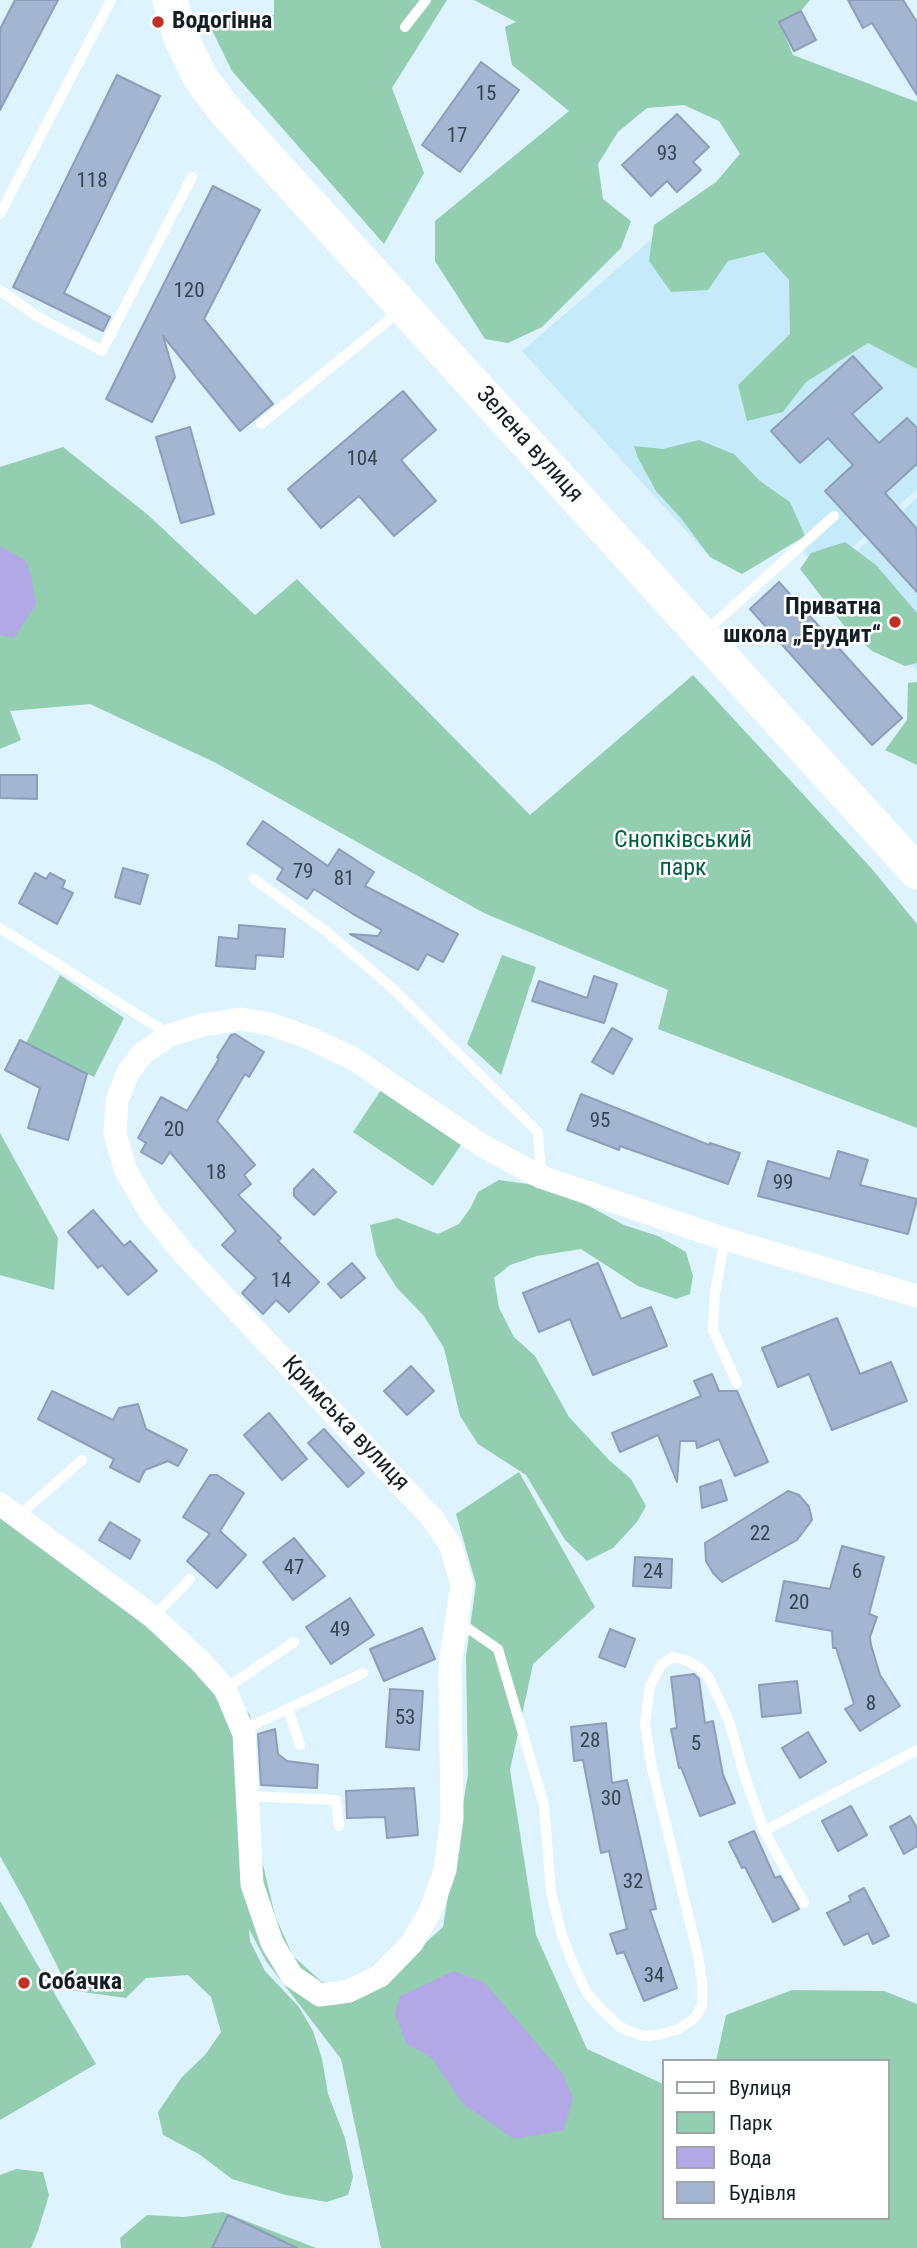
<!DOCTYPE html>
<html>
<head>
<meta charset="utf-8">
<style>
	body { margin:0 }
	#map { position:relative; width:917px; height:2248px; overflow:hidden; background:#ddf3fd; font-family:"Roboto Condensed",sans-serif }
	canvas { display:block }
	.legend { position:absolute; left:662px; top:2059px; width:228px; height:161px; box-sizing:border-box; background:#fff; border:2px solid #a0a6a8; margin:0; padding:9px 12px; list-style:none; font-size:21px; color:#122026 }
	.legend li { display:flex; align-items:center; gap:14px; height:35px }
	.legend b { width:35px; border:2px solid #a0a6a8 }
</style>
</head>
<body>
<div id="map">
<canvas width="917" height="2248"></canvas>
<ul class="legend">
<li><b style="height:9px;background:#fff"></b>Вулиця</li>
<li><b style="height:19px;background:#93ceb0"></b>Парк</li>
<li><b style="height:19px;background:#b2a8e6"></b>Вода</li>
<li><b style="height:19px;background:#a3b5d1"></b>Будівля</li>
</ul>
</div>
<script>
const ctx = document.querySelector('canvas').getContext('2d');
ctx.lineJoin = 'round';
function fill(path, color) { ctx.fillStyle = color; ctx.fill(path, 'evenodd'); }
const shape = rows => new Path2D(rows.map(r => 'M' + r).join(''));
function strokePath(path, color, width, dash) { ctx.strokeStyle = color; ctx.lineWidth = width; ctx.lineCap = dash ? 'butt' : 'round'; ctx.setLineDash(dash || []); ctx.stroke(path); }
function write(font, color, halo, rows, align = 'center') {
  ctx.font = font + ' "Roboto Condensed",sans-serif'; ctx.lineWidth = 5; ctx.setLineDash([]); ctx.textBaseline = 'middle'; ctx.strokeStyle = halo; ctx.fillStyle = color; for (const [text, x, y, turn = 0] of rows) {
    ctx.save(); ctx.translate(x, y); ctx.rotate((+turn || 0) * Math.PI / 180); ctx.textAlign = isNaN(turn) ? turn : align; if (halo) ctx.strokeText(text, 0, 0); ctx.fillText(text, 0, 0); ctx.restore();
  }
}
fill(shape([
	[682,213,917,288,917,489,823,574,766,511,710,557,522,351],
	[917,498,917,671,831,574]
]), '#c5eafa');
fill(shape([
	[274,0,447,0,392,88,424,173,384,244,232,71,207,20,274,15],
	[474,0,810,0,801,11,779,22,793,55,917,102,917,369,868,343,806,382,783,412,747,421,738,385,790,334,789,280,764,252,728,261,708,290,671,292,649,261,654,225,716,182,740,154,719,121,684,105,647,108,618,132,598,164,603,199,631,221,621,248,542,327,508,343,485,339,435,261,435,221,569,111,512,65,505,27,516,22],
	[699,440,734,454,760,481,790,502,805,536,742,574,710,557,681,518,656,491,638,458,634,446,663,449],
	[63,447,148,515,255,615,297,579,530,815,693,675,872,869,917,924,917,1128,658,1029,668,990,484,913,216,763,90,704,10,711,21,740,0,749,0,467],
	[845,542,876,565,917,613,917,663,905,666,872,651,845,627,800,569,811,553],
	[917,682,917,765,885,750,907,720,908,683],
	[502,955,536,967,501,1075,467,1044],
	[60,975,124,1018,94,1077,26,1043],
	[383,1087,463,1142,433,1186,353,1132],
	[0,1133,58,1238,54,1290,0,1275],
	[499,1180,528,1184,576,1199,624,1225,658,1236,686,1252,693,1276,690,1294,676,1299,638,1286,581,1249,537,1256,510,1265,494,1278,499,1308,514,1337,535,1356,569,1417,609,1460,631,1479,646,1506,637,1522,613,1548,587,1561,565,1540,526,1475,478,1444,460,1416,444,1348,424,1316,397,1288,376,1255,370,1225,397,1218,438,1234,459,1224,471,1207,478,1192],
	[519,1472,595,1607,533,1664,510,1770,536,1935,587,2049,663,2084,663,2218,887,2218,887,2061,716,2061,726,2015,792,1990,884,1991,917,2004,917,2248,381,2248,341,2059,266,1961,249,1929,250,1941,265,1971,299,2007,313,2031,322,2059,328,2094,345,2138,353,2177,348,2195,327,2202,286,2195,232,2179,199,2154,163,2135,158,2112,182,2077,205,2055,221,2032,211,1997,188,1975,146,1978,126,1998,69,1990,25,1901,0,1856,0,1495,215,1668,250,1715,254,1747,261,1856,275,1916,293,1956,321,1981,359,1996,392,1973,443,1927,468,1774,466,1657,476,1584,456,1514],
	[0,1901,96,2064,0,2120],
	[16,2169,43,2172,49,2195,38,2231,31,2248,0,2248,0,2175],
	[223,2212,316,2248,121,2248,120,2238,147,2215,183,2217]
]), '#93ceb0');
fill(shape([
	[0,546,26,561,31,575,36,604,14,638,0,635],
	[454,1971,485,1983,563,2074,573,2098,564,2130,514,2139,463,2104,431,2057,406,2044,395,2014,400,1996]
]), '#b2a8e6');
const building = shape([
	[15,0,58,0,0,110,0,29,15,0],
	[848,0,903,0,917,22,917,95,872,23,863,28,848,0],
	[801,11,816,40,794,51,779,22,801,11],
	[481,62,519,90,460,172,422,145,481,62],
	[117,75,160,96,64,293,110,317,103,331,13,287,117,75],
	[677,114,709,147,693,162,701,170,677,192,667,181,651,196,622,165,677,114],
	[213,186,260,210,204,319,273,404,240,431,163,336,175,377,152,422,106,399,213,186],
	[853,356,882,388,852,414,879,443,907,418,917,428,917,464,885,493,917,529,917,592,825,491,853,465,828,438,800,463,771,431,853,356],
	[403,391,436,430,401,460,436,501,394,536,359,496,321,528,288,489,403,391],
	[190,427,214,514,181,523,156,437,190,427],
	[779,582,902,718,872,745,750,609,779,582],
	[0,775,37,775,37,799,0,798,0,775],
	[263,821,328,866,339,849,374,872,365,886,458,934,443,962,427,954,418,970,350,934,378,936,382,930,353,914,314,889,307,899,277,879,283,869,247,844,263,821],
	[123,868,148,875,140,904,115,897,123,868],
	[35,873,46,879,50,873,65,881,62,888,73,893,57,924,19,903,35,873],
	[239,925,285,929,283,957,256,955,255,969,216,966,219,937,238,939,239,925],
	[594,976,617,984,604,1023,532,1001,539,981,587,998,594,976],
	[612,1028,632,1039,613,1074,592,1062,612,1028],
	[235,1034,264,1052,249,1077,245,1074,217,1121,255,1165,244,1175,251,1184,238,1195,281,1238,278,1241,319,1282,289,1312,276,1300,263,1314,242,1293,256,1278,222,1245,236,1231,170,1152,162,1164,141,1152,146,1143,138,1138,161,1097,187,1111,219,1059,217,1057,231,1035,235,1034],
	[20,1040,87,1074,68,1140,28,1128,40,1088,5,1070,20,1040],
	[581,1094,709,1145,710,1143,740,1153,728,1184,620,1146,619,1150,567,1130,581,1094],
	[838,1151,868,1160,860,1185,917,1199,908,1234,758,1196,768,1161,830,1179,838,1151],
	[313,1169,336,1192,314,1215,294,1196,294,1189,313,1169],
	[93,1210,124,1246,130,1241,157,1271,128,1295,102,1265,98,1268,68,1232,93,1210],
	[352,1263,365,1278,341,1298,328,1284,352,1263],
	[598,1263,621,1319,651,1307,667,1346,593,1375,570,1319,539,1332,523,1293,598,1263],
	[837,1318,860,1374,891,1362,907,1401,832,1430,809,1374,778,1387,762,1348,837,1318],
	[411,1366,434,1391,407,1415,384,1391,411,1366],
	[712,1374,719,1391,737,1391,768,1462,735,1476,719,1439,697,1448,696,1441,680,1441,677,1482,658,1435,620,1452,612,1433,701,1396,694,1381,712,1374],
	[52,1391,113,1420,119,1408,138,1404,146,1429,187,1450,178,1466,168,1461,145,1470,139,1482,110,1467,114,1459,38,1419,52,1391],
	[269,1413,307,1459,282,1480,244,1435,269,1413],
	[324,1429,364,1473,348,1487,308,1443,324,1429],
	[210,1475,217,1475,244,1493,220,1531,246,1555,217,1588,187,1561,210,1534,183,1517,210,1475],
	[721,1480,727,1500,702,1508,700,1487,721,1480],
	[788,1491,799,1495,809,1507,812,1520,797,1540,722,1582,713,1573,706,1561,705,1543,788,1491],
	[110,1522,140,1540,130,1559,99,1540,110,1522],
	[294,1538,325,1576,293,1600,263,1562,294,1538],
	[842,1546,884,1557,869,1614,877,1617,870,1637,871,1645,880,1675,900,1706,860,1731,845,1709,854,1704,836,1648,833,1648,832,1631,776,1621,784,1581,830,1589,842,1546],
	[635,1557,672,1559,671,1588,633,1586,635,1557],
	[350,1598,374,1635,331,1664,306,1627,350,1598],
	[422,1628,435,1659,384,1681,370,1649,422,1628],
	[610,1629,635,1639,625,1667,599,1657,610,1629],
	[694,1674,699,1679,705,1723,713,1721,723,1775,735,1803,700,1816,681,1767,679,1768,671,1729,677,1728,671,1677,694,1674],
	[797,1681,801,1713,762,1717,759,1685,797,1681],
	[390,1689,423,1691,419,1750,386,1747,390,1689],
	[606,1723,612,1783,627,1780,656,1909,650,1910,677,1988,644,2001,624,1952,617,1954,610,1934,627,1929,609,1851,601,1853,583,1760,574,1761,571,1727,606,1723],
	[275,1729,278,1754,287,1761,318,1765,317,1788,261,1785,258,1734,275,1729],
	[808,1732,826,1762,800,1778,782,1748,808,1732],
	[414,1788,418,1835,387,1838,385,1817,347,1818,346,1791,414,1788],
	[851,1806,867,1835,838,1851,822,1821,851,1806],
	[910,1816,917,1828,917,1846,904,1854,890,1827,910,1816],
	[754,1831,775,1878,780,1876,799,1909,773,1922,745,1867,742,1868,729,1842,754,1831],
	[864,1888,889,1936,873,1944,868,1933,844,1945,827,1913,851,1901,849,1896,864,1888],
	[228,2215,297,2248,212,2248,228,2215]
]);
fill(building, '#a3b5d1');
strokePath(building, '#8d9eba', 2);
strokePath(shape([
	[405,27,426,0],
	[0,214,111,0],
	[0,290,38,317,102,351,192,177],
	[261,424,400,311],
	[706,631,834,516],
	[254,879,327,932,391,987,538,1132,541,1177],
	[0,928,170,1035],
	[725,1239,715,1293,713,1330,737,1383],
	[17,1517,82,1460],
	[153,1617,190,1579],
	[456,1620,498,1649,544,1805,551,1892,562,1935,573,1964,587,1993,601,2009,620,2027,643,2036,658,2035,679,2029,696,2017,702,2005,702,1981,697,1951,651,1764,645,1723,650,1686,661,1665,673,1657,688,1661,700,1668,709,1678,729,1721,744,1774,764,1831,917,1750],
	[225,1689,294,1642],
	[288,1709,300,1745],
	[243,1730,363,1673],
	[247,1796,336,1800,339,1826],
	[764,1831,804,1903]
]), '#fff', 10);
strokePath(shape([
	[0,1504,153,1617,200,1661,225,1689,244,1734,252,1884,272,1943,292,1976,320,1995,349,1991,380,1976,412,1943,431,1910,445,1870,452,1818,450,1665,462,1584,450,1544,432,1518,184,1254,150,1212,126,1171,115,1134,117,1101,127,1074,142,1054,170,1035,203,1025,241,1019,270,1024,307,1037,352,1058,483,1146,541,1177,725,1239,917,1296]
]), '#fff', 23);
strokePath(shape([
	[170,0,181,38,200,77,227,113,917,872]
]), '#fff', 35);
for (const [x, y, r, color] of [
	[158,22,7,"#bf3128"],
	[895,622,7,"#bf3128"],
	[24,1983,7,"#bf3128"]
]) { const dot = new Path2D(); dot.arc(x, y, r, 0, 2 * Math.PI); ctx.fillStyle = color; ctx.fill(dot); strokePath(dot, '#fff', 2.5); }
write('21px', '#364551', null, [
	["15",486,95],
	["17",457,137],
	["93",667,155],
	["118",92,182],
	["120",189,292],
	["104",362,460],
	["79",303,873],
	["81",344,880],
	["95",600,1122],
	["20",174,1131],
	["18",216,1174],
	["99",783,1184],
	["14",281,1282],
	["22",760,1535],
	["47",294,1569],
	["24",653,1573],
	["6",857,1573],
	["20",799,1604],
	["49",340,1631],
	["8",871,1705],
	["53",405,1719],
	["28",590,1742],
	["5",696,1745],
	["30",611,1800],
	["32",633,1883],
	["34",654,1977]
]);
write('bold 24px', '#122026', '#fff', [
	["Водогінна",172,22],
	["Приватна",881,608,"right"],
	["школа „Ерудит“",881,636,"right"],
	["Собачка",38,1983]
], 'left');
write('24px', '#122026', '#fff', [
	["Зелена вулиця",529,445,48],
	["Кримська вулиця",345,1424,47]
]);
write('24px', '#006040', '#fff', [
	["Снопківський",683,841],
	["парк",683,869]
]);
</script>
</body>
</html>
